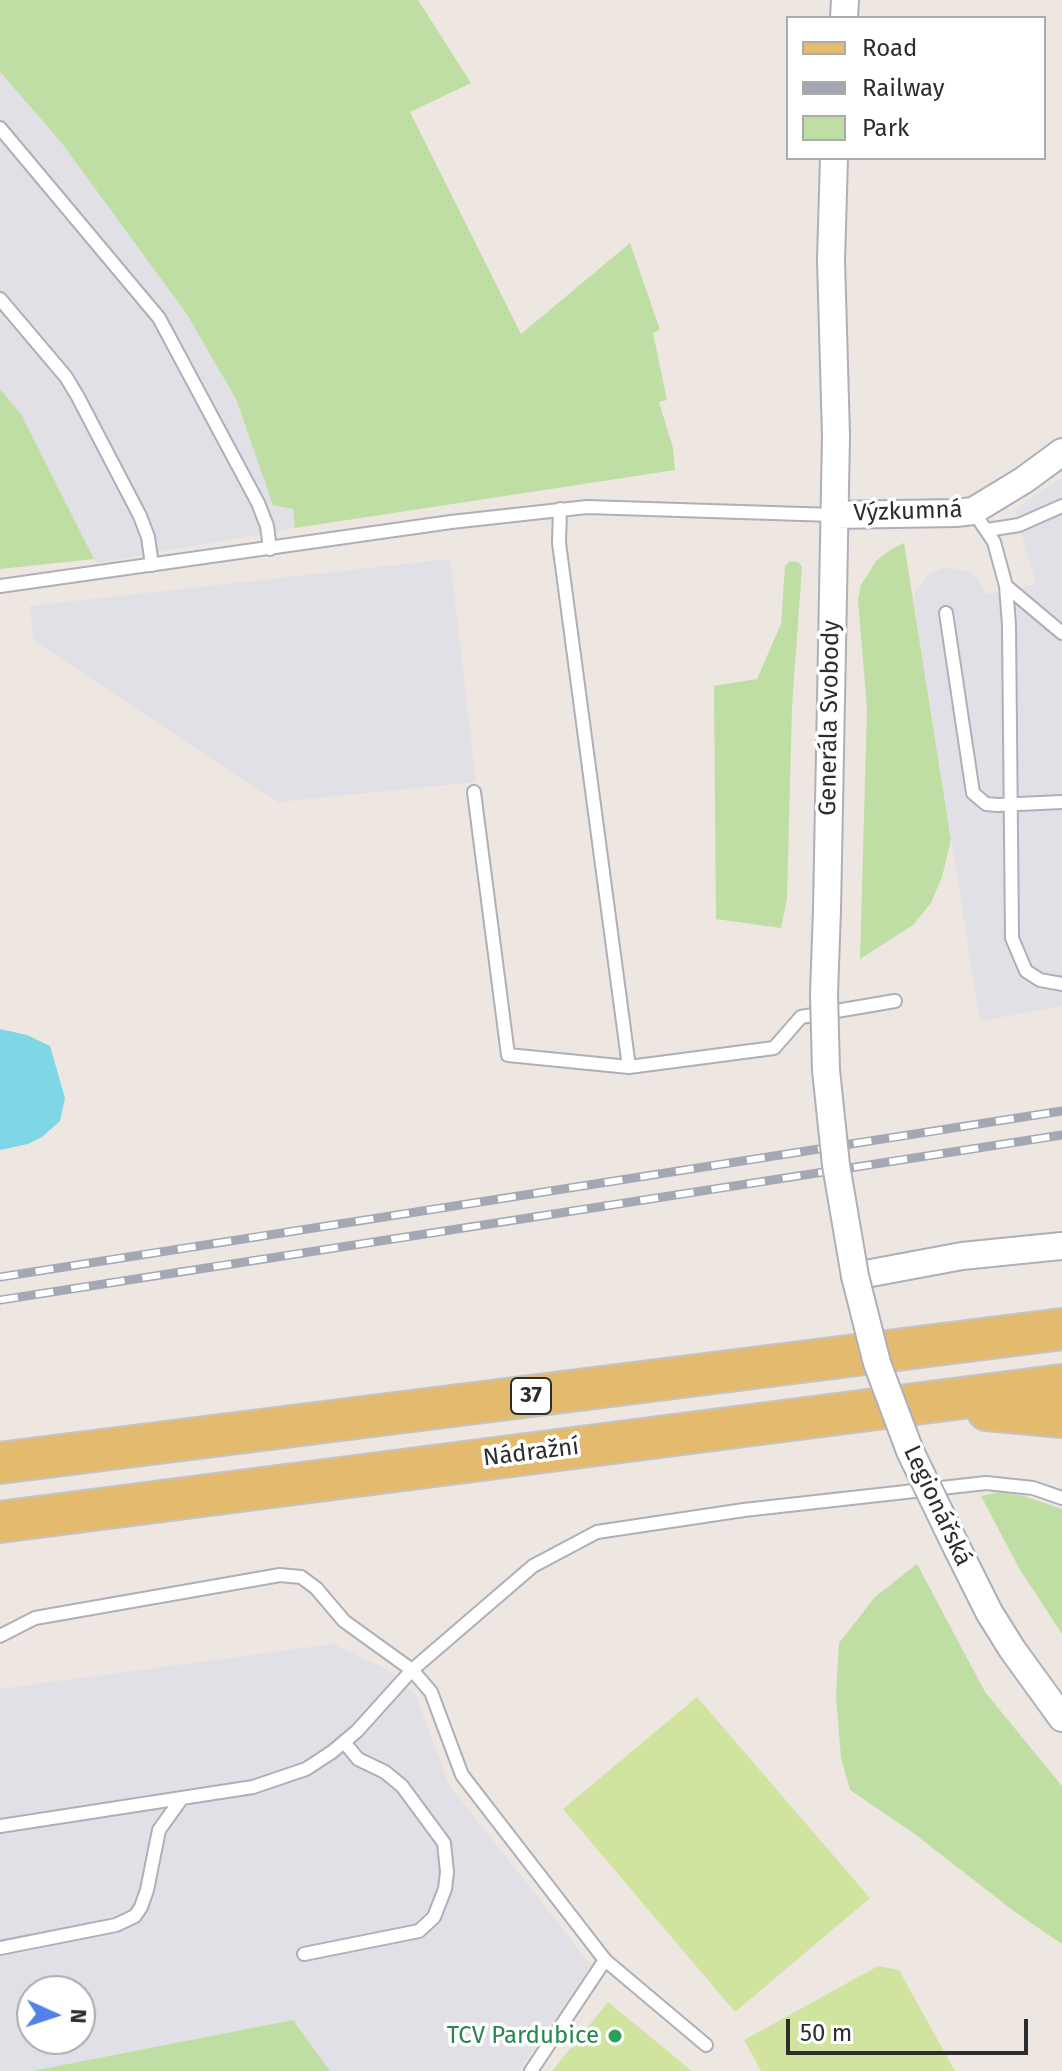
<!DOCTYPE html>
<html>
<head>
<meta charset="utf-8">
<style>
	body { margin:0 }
	#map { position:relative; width:1062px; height:2071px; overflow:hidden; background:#ede6e1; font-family:"Fira Sans",sans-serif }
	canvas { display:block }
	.legend { position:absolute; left:786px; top:16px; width:260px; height:144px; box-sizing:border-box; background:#fff; border:2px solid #ababab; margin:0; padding:10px 14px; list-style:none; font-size:24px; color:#2d2d2d }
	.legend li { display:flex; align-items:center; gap:16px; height:40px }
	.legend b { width:40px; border:2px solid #ababab }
	.north { position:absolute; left:16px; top:1975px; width:80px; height:80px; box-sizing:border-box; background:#fff; border:2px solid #ababab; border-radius:50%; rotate:93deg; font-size:22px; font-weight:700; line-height:32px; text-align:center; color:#2d2d2d }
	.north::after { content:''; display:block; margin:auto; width:28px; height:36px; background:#5181e9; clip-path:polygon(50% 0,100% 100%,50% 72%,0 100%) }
	.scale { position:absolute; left:786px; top:2019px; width:242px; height:36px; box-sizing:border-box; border:4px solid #2d2d2d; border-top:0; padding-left:10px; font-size:24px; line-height:28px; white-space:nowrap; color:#2d2d2d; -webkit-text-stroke:6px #fff; paint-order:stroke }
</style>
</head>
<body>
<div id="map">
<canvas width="1062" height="2071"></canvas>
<ul class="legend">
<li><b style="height:10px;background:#e4ba6e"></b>Road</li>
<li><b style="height:10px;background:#a4a8b5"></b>Railway</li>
<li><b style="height:22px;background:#bedea3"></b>Park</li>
</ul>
<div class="north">N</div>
<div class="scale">50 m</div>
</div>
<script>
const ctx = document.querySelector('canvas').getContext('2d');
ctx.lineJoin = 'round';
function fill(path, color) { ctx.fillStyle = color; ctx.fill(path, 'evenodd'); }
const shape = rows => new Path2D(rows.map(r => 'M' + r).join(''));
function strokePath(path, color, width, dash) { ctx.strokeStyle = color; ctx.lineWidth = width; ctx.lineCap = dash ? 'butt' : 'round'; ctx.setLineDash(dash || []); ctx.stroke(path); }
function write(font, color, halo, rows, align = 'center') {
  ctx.font = font + ' "Fira Sans",sans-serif'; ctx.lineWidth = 7; ctx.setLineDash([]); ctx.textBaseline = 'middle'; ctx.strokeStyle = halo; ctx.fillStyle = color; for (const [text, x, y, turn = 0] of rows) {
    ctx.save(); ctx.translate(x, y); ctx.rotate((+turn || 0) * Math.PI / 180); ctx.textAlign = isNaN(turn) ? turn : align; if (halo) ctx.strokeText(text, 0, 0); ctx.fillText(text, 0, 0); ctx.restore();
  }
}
fill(shape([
	[0,72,61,142,186,313,236,399,273,504,293,509,295,528,96,563,21,414,0,389],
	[1062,477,1062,1006,980,1021,914,603,915,591,930,574,944,568,967,571,978,579,986,595,1036,584,1015,510],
	[450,559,476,782,278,802,33,640,30,606],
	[333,1644,388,1670,416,1696,449,1785,591,1965,519,2071,330,2071,293,2020,32,2071,0,2071,0,1689],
	[32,1991,80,1991,80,2039,32,2039]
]), '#e1e0e6');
fill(shape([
	[0,0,418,0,471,83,410,112,521,334,630,243,660,330,653,333,667,400,659,402,673,448,675,470,295,528,293,509,273,505,236,399,186,313,61,142,0,72],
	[0,389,21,414,94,559,0,569],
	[904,543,951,840,942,877,931,903,913,925,860,959,867,708,858,600,861,585,876,561,890,550],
	[790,561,798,562,802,567,792,706,787,899,781,928,716,919,714,686,757,679,781,624,785,566],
	[1000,1492,1024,1496,1062,1509,1062,1634,1019,1568,981,1496],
	[917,1564,985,1692,1062,1786,1062,1944,1015,1912,912,1832,850,1790,841,1758,836,1695,839,1643,875,1597],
	[293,2020,330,2071,32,2071]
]), '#bedea3');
fill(shape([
	[697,1697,870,1898,735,2012,563,1809],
	[878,1966,899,1970,955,2071,761,2071,744,2040],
	[608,2002,692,2071,552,2071]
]), '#d0e4a0');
fill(shape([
	[0,1029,27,1035,50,1046,65,1098,60,1121,42,1137,28,1144,0,1150]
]), '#7fd6e4');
const lane = shape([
	[0,128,159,318,258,503,267,526,270,549],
	[0,299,66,377,78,397,140,516,148,537,152,565],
	[560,509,559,543,629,1067],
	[973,511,994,542,1006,586,1009,625,1012,938,1026,971,1040,980,1062,984],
	[987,530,1019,525,1062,506],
	[0,586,451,522,587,507,833,515],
	[1006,586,1062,633],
	[946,613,973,793,986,804,997,805,1062,802],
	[474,792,508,1055,629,1067,774,1048,801,1017,895,1001],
	[0,1636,35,1618,280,1575,301,1577,316,1588,344,1621,412,1670,431,1692,462,1775,605,1960,531,2071],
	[0,1826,253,1787,306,1769,332,1752,357,1731,412,1670,533,1566,597,1532,744,1510,986,1483,1033,1488,1062,1498],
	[0,1948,116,1925,135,1916,141,1907,147,1890,159,1830,182,1798],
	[304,1954,419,1931,434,1917,445,1889,447,1872,444,1843,402,1786,385,1772,358,1759,344,1742],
	[605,1960,706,2045]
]);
const street = shape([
	[844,18,845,0],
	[833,515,956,513,973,511,1024,480,1062,452],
	[827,910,836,436,831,260,834,158],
	[855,1276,962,1256,1062,1246],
	[956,1546,989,1612,1012,1649,1062,1718]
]);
const primary = shape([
	[987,1410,1062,1417],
	[0,1463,1062,1329],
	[0,1522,1062,1385]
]);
strokePath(lane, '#adb0b8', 16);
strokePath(street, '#adb0b8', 30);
strokePath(primary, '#c4c4c4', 44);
strokePath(lane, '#fff', 12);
strokePath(street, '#fff', 26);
strokePath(primary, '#e4ba6e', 40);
const rail = shape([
	[0,1277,1062,1111],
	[0,1300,1062,1135]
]);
strokePath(rail, '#a4a8b5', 9);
strokePath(rail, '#fff', 6, [18]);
const streetBridge = shape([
	[827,910,824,994,826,1070,836,1165,855,1276,877,1363,910,1451,956,1546]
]);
strokePath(streetBridge, '#adb0b8', 30, []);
strokePath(streetBridge, '#fff', 26);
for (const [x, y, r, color] of [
	[615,2036,8,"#2e9e5b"]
]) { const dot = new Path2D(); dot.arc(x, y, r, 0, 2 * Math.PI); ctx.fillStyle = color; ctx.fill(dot); strokePath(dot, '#fff', 3); }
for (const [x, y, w] of [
	[531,1396,40]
]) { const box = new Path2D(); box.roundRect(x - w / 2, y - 18, w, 36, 6); ctx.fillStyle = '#fff'; ctx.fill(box); strokePath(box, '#2d2d2d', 2); }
write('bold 22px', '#2d2d2d', null, [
	["37",531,1396]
]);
write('24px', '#2d2d2d', '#fff', [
	["Výzkumná",908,512,-2],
	["Generála Svobody",830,718,-89],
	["Nádražní",531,1453,-7],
	["Legionářská",937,1506,65]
]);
write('24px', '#27864d', '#fff', [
	["TCV Pardubice",599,2036]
], 'right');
</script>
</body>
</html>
